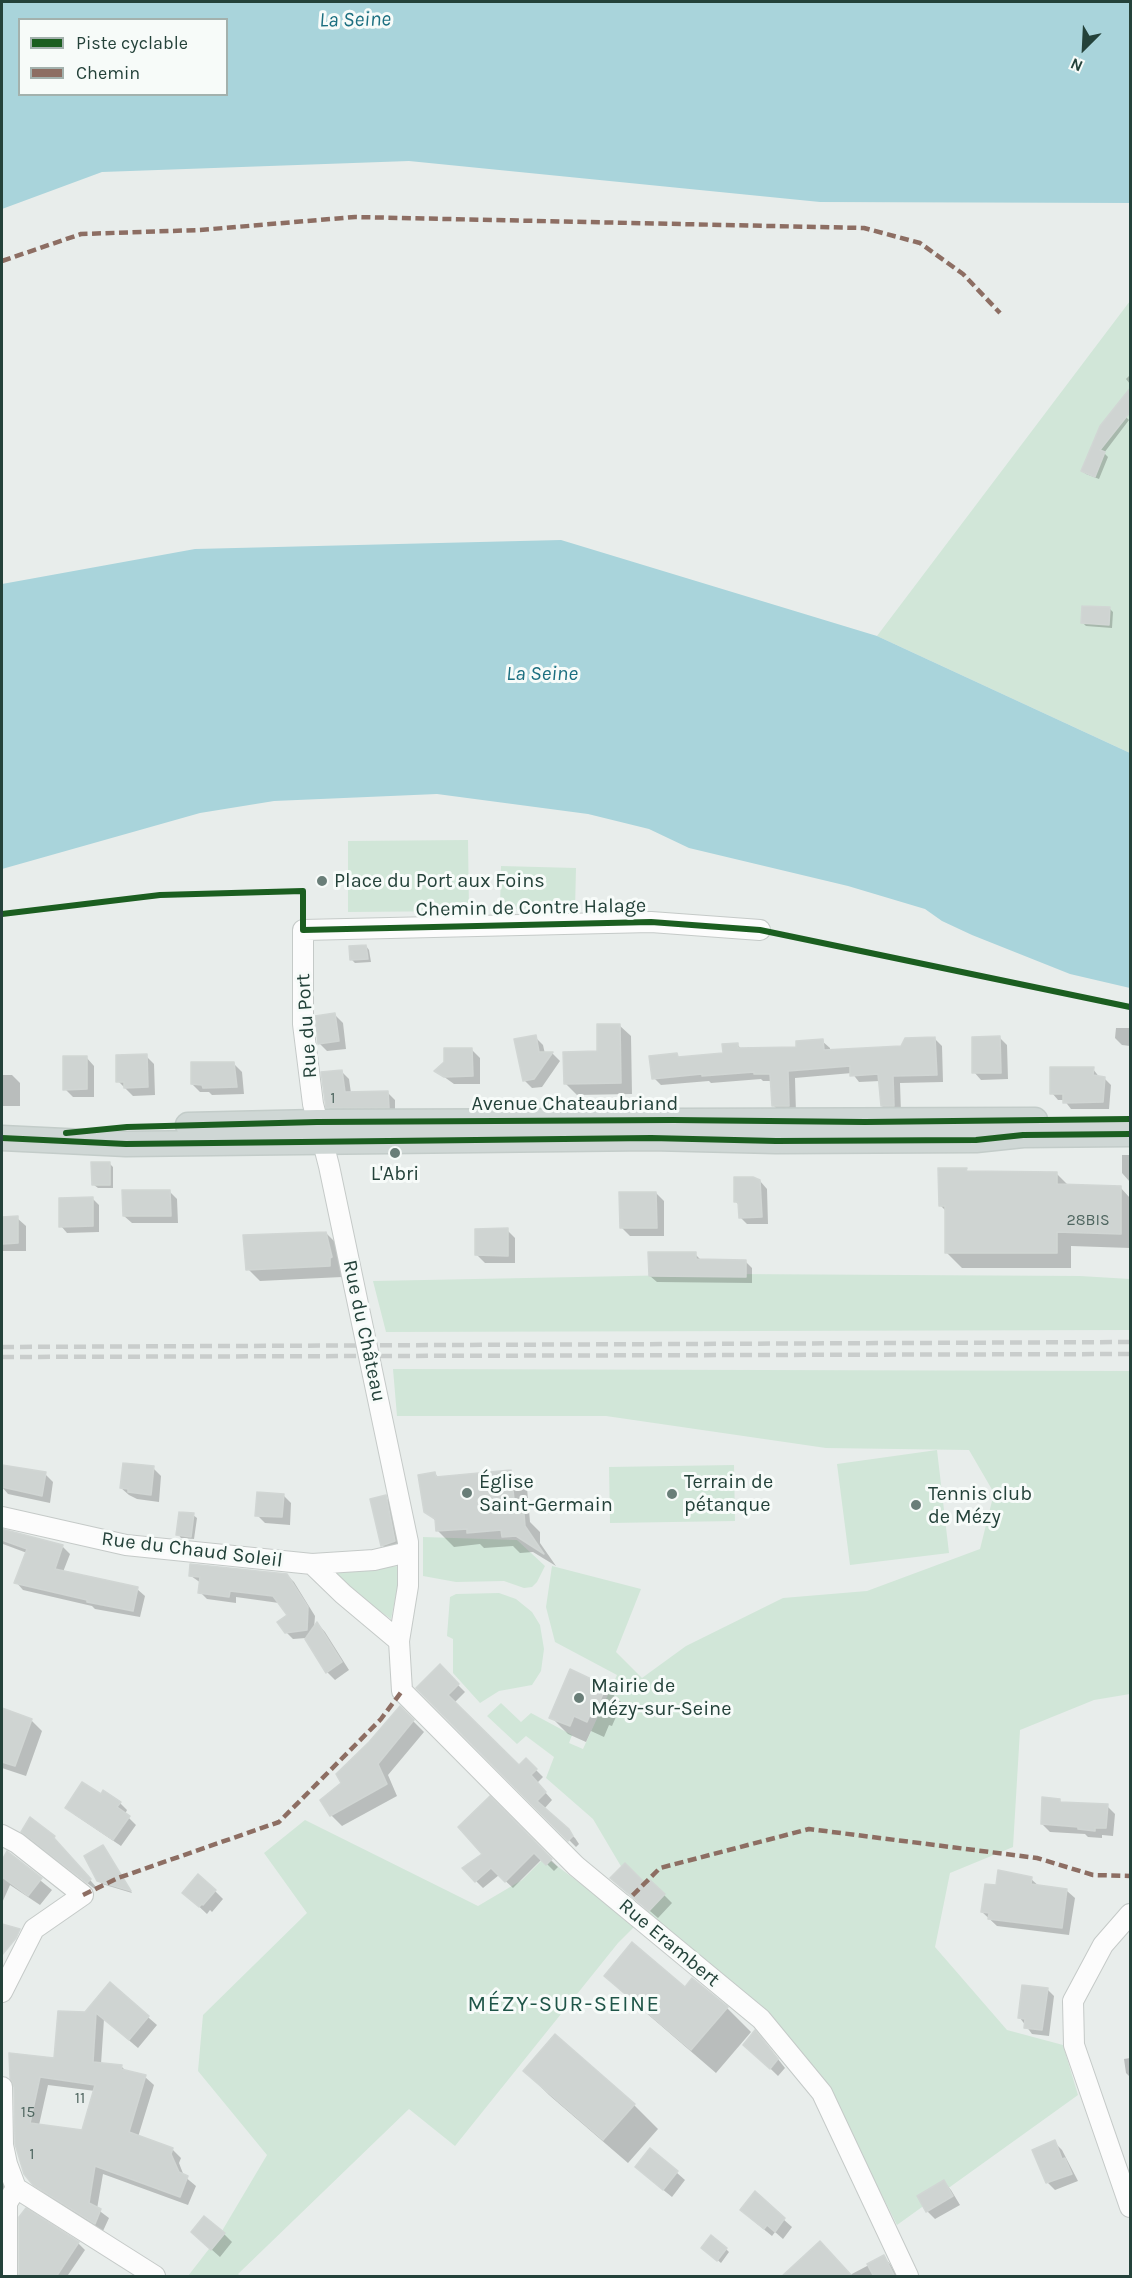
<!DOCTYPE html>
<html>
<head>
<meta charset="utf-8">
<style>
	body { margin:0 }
	#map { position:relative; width:1132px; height:2278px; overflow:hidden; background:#e8edeb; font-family:Karla,sans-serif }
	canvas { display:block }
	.frame { position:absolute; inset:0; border:3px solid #24423a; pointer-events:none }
	.legend { position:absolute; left:18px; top:18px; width:210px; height:78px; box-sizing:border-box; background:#f7fbf9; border:2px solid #a3b1ad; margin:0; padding:8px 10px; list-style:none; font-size:18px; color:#24423a }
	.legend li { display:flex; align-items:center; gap:12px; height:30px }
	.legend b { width:30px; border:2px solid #a3b1ad }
	.north { position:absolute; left:1054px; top:18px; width:60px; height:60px; -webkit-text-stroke:4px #f7fbf9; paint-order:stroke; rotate:204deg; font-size:16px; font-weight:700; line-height:24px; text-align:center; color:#24423a }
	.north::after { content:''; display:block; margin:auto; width:21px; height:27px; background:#24423a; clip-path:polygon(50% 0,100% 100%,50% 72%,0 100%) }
</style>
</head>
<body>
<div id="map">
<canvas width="1132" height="2278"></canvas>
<div class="frame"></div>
<ul class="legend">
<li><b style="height:8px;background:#1b5e20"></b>Piste cyclable</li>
<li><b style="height:8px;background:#8d6e63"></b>Chemin</li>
</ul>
<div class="north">N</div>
</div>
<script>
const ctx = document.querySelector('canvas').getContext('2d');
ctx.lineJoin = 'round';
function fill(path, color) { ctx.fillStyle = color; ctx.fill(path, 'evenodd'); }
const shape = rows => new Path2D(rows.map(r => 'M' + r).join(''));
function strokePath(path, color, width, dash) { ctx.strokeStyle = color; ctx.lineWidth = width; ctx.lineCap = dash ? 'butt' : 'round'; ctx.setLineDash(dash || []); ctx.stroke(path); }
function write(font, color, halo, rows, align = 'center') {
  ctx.font = font + ' Karla,sans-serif'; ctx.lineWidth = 6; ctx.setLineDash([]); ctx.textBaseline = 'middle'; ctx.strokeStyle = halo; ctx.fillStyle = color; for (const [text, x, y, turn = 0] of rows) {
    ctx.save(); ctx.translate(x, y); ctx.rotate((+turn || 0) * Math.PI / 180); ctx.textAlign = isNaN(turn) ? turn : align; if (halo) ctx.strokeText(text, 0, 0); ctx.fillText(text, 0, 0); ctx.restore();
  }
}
fill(shape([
	[1130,301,1130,753,877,636],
	[468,840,469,911,348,912,348,841],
	[501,866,576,868,575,910,500,909],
	[731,1274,1080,1276,1130,1279,1130,1330,386,1332,373,1281],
	[393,1369,1130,1371,1130,1694,1094,1700,1020,1730,1013,1847,950,1873,935,1947,1007,2030,1063,2045,1078,2095,897,2225,827,2088,648,1912,593,1819,546,1778,554,1757,526,1736,517,1744,487,1716,501,1703,521,1722,531,1713,572,1735,569,1743,583,1749,617,1675,555,1642,546,1607,552,1566,641,1589,616,1652,642,1678,686,1646,783,1598,867,1591,980,1549,994,1493,969,1450,826,1448,606,1416,397,1416],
	[937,1450,949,1553,850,1565,837,1464],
	[734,1465,735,1521,610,1523,609,1467],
	[423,1537,517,1540,545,1566,537,1582,532,1587,524,1588,504,1581,456,1582,423,1576],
	[402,1566,391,1619,334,1578,335,1569],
	[499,1593,516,1599,532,1612,540,1625,544,1649,541,1671,532,1685,499,1691,480,1703,453,1673,453,1639,447,1636,450,1597,456,1594],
	[305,1820,478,1906,522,1880,545,1857,636,1925,618,1943,455,2146,409,2109,238,2274,240,2276,188,2276,219,2236,267,2155,198,2071,203,2015,307,1913,264,1853]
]), '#d1e6d8');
fill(shape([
	[2,2,1130,2,1130,203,820,202,409,161,102,172,2,209],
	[20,20,226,20,226,94,20,94],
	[561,540,877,636,1130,753,1130,988,1070,974,972,935,942,921,925,909,848,886,689,848,649,829,588,814,437,794,274,801,200,813,2,869,2,584,195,549]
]), '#a9d4db');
fill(shape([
	[1130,375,1130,384,1126,379],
	[1130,389,1130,413,1126,417,1129,420,1104,453,1108,457,1099,479,1086,474,1082,471],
	[1110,609,1113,612,1112,628,1086,626,1083,623],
	[366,946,369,950,371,962,355,963,352,960],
	[335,1015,343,1023,346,1049,327,1051,319,1043],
	[619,1025,631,1036,632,1094,577,1095,565,1083,599,1053],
	[1116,1028,1130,1028,1130,1046,1122,1045,1115,1038],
	[535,1037,543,1045,545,1054,552,1053,560,1061,542,1087,532,1088,524,1080],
	[1000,1038,1007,1045,1008,1079,981,1080,974,1072],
	[935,1039,942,1046,943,1082,900,1083,901,1113,889,1113,882,1106,880,1081,859,1082,852,1073,795,1078,796,1113,781,1113,774,1106,772,1081,763,1081,761,1079,711,1083,709,1081,661,1085,654,1078,677,1055,680,1058,725,1054,737,1044,742,1050,797,1048,822,1041,830,1048,830,1052,902,1048],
	[472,1050,480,1058,480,1084,454,1084,436,1071,446,1062],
	[146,1056,154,1064,155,1095,133,1096,118,1081],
	[86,1057,94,1066,94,1097,73,1097,65,1089],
	[234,1064,242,1072,244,1094,212,1095,209,1092,200,1092,192,1084],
	[1093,1069,1100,1078,1104,1078,1111,1085,1109,1109,1071,1109,1064,1100,1058,1100,1052,1093],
	[342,1072,349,1079,351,1093,388,1093,395,1100,395,1114,335,1115,328,1107],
	[2,1075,12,1075,20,1083,20,1106,2,1106],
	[1122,1155,1130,1155,1130,1182,1122,1173],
	[110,1164,113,1167,113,1188,98,1188,94,1185],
	[966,1169,969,1173,1056,1173,1069,1186,1120,1187,1130,1198,1130,1248,1071,1246,1071,1268,962,1268,947,1253,947,1212,940,1205],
	[760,1181,767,1189,768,1224,747,1224,740,1217,740,1206,736,1202],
	[169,1191,177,1199,178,1223,132,1223,124,1216],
	[656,1193,664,1201,664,1236,630,1236,622,1228],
	[92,1198,99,1205,99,1232,67,1233,61,1226],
	[2,1218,17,1218,26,1226,26,1251,2,1251],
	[507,1230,515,1238,515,1263,485,1263,477,1255],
	[326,1233,338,1245,342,1277,260,1281,248,1269],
	[695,1254,702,1261,745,1261,752,1268,752,1283,657,1282,650,1276],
	[4,1467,45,1474,53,1482,50,1503,8,1494,2,1487],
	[153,1468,161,1476,159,1502,137,1499,129,1495,121,1488],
	[511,1472,527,1488,530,1522,540,1532,540,1543,556,1566,533,1552,520,1553,513,1546,484,1548,480,1544,454,1547,437,1530,437,1522,425,1511,435,1474,439,1478],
	[283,1495,291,1503,290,1525,265,1523,257,1515],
	[385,1497,392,1504,402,1548,389,1552,382,1545],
	[193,1515,197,1518,194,1539,181,1538,178,1534],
	[2,1531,63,1547,70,1554,63,1572,137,1589,145,1596,140,1617,95,1609,92,1606,23,1590,16,1582,27,1553,3,1544,2,1547],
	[287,1575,294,1582,315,1616,314,1629,318,1624,325,1632,349,1670,335,1680,327,1672,306,1638,293,1639,286,1632,289,1616,279,1603,236,1597,236,1603,207,1599,200,1592,201,1583,191,1576],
	[440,1667,465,1692,454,1703,519,1768,526,1760,543,1777,537,1783,552,1800,544,1809,575,1838,579,1844,576,1847,418,1688],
	[605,1687,622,1703,612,1726,609,1725,604,1737,591,1731,586,1742,568,1734,551,1717],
	[400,1708,424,1732,388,1775,397,1796,342,1826,331,1815,343,1783,370,1743],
	[2,1709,31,1720,42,1731,26,1776,2,1768],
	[101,1796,120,1803,127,1810,125,1814,136,1825,121,1846,75,1815,67,1808],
	[490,1799,558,1867,554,1871,542,1859,513,1888,499,1875,483,1888,476,1881,464,1868,484,1854],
	[1059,1800,1062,1803,1107,1806,1115,1814,1113,1836,1102,1835,1102,1838,1088,1837,1085,1834,1050,1832,1042,1824],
	[54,1838,97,1888,96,1890,31,1839],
	[106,1851,132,1893,102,1884,98,1880],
	[7,1853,52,1890,40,1905,10,1885,2,1903,2,1862],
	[1031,1879,1040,1887,1067,1891,1075,1898,1069,1935,997,1926,982,1912,997,1887],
	[620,1885,646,1886,664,1895,672,1903,658,1918],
	[215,1891,223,1899,212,1912,210,1910,207,1914,192,1900],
	[606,1976,685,1989,727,2008,751,2032,716,2073,630,1999],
	[110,1984,157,2025,138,2048,104,2019,101,2064,121,2066,127,2072,145,2077,154,2085,138,2137,172,2149,181,2158,179,2163,184,2176,196,2186,188,2205,103,2174,97,2209,109,2218,103,2231,44,2193,34,2184,15,2086,55,2059,86,2013],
	[48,2085,95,2091,83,2131,39,2125],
	[1047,1989,1054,1996,1049,2036,1032,2034,1020,2018],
	[763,2040,785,2068,778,2076,745,2044],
	[1130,2058,1130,2077,1126,2073,1124,2059],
	[525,2071,634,2105,658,2129,628,2163,549,2095],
	[1054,2142,1062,2150,1078,2181,1055,2190,1047,2182],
	[651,2150,685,2180,672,2197,645,2175],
	[2,2169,8,2190,2,2202],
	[944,2182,951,2190,960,2205,935,2219,927,2211],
	[755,2194,792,2227,783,2239,775,2232,772,2236,750,2218],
	[224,2234,232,2242,220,2257,201,2240],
	[78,2243,85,2250,68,2275,71,2276,20,2276],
	[726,2249,729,2252,721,2263,707,2251],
	[884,2257,890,2264,897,2276,827,2276,850,2275]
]), '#0003');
const building = shape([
	[1131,387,1131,411,1100,450,1105,452,1095,477,1081,471,1100,426,1131,387],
	[1082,606,1110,607,1109,625,1081,623,1082,606],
	[366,945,368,959,350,960,349,946,366,945],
	[335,1013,339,1041,318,1044,315,1016,335,1013],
	[597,1024,620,1024,621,1083,564,1084,563,1052,597,1051,597,1024],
	[536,1035,539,1052,553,1052,534,1079,523,1081,514,1039,536,1035],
	[1000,1036,1001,1073,972,1073,972,1037,1000,1036],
	[935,1037,937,1075,893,1076,894,1106,881,1106,878,1074,850,1076,850,1066,788,1071,789,1106,772,1106,770,1074,754,1074,754,1072,702,1076,702,1074,652,1079,649,1056,677,1053,678,1057,723,1053,722,1044,738,1043,738,1048,796,1047,796,1041,823,1039,824,1050,901,1046,905,1038,935,1037],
	[444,1048,472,1048,473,1076,444,1077,434,1071,444,1062,444,1048],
	[147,1054,148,1087,124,1088,124,1082,116,1082,116,1055,147,1054],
	[63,1056,87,1056,87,1089,63,1090,63,1056],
	[191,1062,234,1062,237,1087,203,1088,202,1085,191,1084,191,1062],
	[1050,1067,1094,1067,1093,1075,1105,1077,1103,1102,1063,1103,1063,1094,1050,1094,1050,1067],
	[342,1070,345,1092,388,1091,389,1108,326,1108,321,1072,342,1070],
	[91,1162,110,1162,110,1185,92,1185,91,1162],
	[938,1168,967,1168,966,1171,1057,1172,1057,1184,1121,1186,1121,1234,1057,1232,1057,1253,945,1253,945,1206,939,1206,938,1168],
	[734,1177,753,1177,760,1180,762,1217,739,1218,738,1202,734,1202,734,1177],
	[122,1190,170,1190,171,1216,123,1216,122,1190],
	[619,1192,656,1192,657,1228,620,1228,619,1192],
	[93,1197,93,1226,59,1227,59,1198,93,1197],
	[18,1216,18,1243,2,1244,2,1217,18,1216],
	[508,1228,508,1256,475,1255,475,1229,508,1228],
	[326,1232,332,1257,330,1258,330,1266,246,1270,243,1235,326,1232],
	[648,1252,696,1252,696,1259,746,1260,746,1277,649,1276,648,1252],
	[123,1463,154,1466,151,1495,128,1492,128,1489,120,1488,123,1463],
	[2,1465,46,1472,42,1496,2,1487,2,1465],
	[511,1470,515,1510,517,1510,517,1514,524,1514,525,1526,544,1554,516,1536,502,1537,501,1530,467,1533,467,1529,436,1531,435,1519,424,1512,418,1475,435,1472,436,1477,511,1470],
	[257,1492,284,1494,282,1517,255,1516,257,1492],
	[386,1495,395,1541,381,1546,370,1499,386,1495],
	[179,1512,194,1513,191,1537,176,1535,179,1512],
	[2,1529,63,1545,55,1569,138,1587,133,1611,87,1602,87,1600,14,1583,27,1549,2,1540,2,1529],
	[190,1564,287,1574,308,1607,307,1630,285,1633,277,1622,287,1615,273,1596,230,1591,229,1597,198,1593,200,1577,189,1576,190,1564],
	[317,1622,342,1662,326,1673,305,1639,317,1622],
	[440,1664,459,1684,448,1695,519,1765,526,1758,537,1769,531,1775,546,1792,537,1801,569,1829,573,1836,568,1841,416,1688,440,1664],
	[570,1669,606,1686,596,1711,592,1710,587,1722,574,1716,570,1726,549,1718,570,1669],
	[400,1706,414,1720,378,1764,387,1784,330,1816,320,1800,341,1783,336,1774,369,1742,400,1706],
	[2,1708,32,1719,15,1766,2,1762,2,1708],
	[82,1782,101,1794,103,1790,121,1802,117,1807,130,1816,113,1840,65,1808,82,1782],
	[490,1796,552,1859,546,1865,534,1853,505,1882,491,1868,475,1882,462,1868,482,1854,458,1827,490,1796],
	[1042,1797,1060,1799,1060,1802,1108,1804,1106,1828,1095,1828,1095,1831,1078,1829,1078,1827,1041,1824,1042,1797],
	[30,1817,55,1836,54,1838,91,1879,87,1883,21,1832,30,1817],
	[103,1845,131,1891,97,1881,84,1856,103,1845],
	[7,1851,42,1878,28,1896,2,1877,2,1860,7,1851],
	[625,1863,646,1884,650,1880,665,1894,649,1911,610,1878,625,1863],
	[998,1870,1032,1877,1031,1884,1067,1889,1062,1928,988,1919,989,1913,981,1912,985,1884,996,1885,998,1870],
	[198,1874,216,1890,203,1905,202,1904,199,1907,182,1893,198,1874],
	[2,1924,20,1929,16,1938,2,1955,2,1924],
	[632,1942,685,1987,692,1978,728,2007,691,2050,604,1976,632,1942],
	[110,1982,149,2016,129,2040,96,2013,93,2062,122,2065,121,2069,146,2075,129,2132,173,2148,171,2154,179,2172,188,2176,180,2197,95,2166,89,2203,101,2209,95,2224,33,2185,24,2174,15,2144,14,2087,10,2078,9,2053,54,2058,58,2011,85,2012,110,1982],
	[40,2077,95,2085,82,2130,30,2123,40,2077],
	[1022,1985,1048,1988,1042,2030,1024,2028,1025,2019,1018,2018,1022,1985],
	[755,2030,778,2059,770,2069,743,2045,755,2030],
	[555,2034,635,2104,603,2140,523,2071,555,2034],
	[1055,2140,1062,2159,1065,2158,1072,2174,1046,2183,1032,2150,1055,2140],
	[650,2148,678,2171,663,2190,635,2167,650,2148],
	[944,2180,953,2196,926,2212,917,2196,944,2180],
	[755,2191,785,2218,775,2232,767,2225,764,2229,740,2210,755,2191],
	[26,2208,79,2242,56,2277,19,2277,19,2217,26,2208],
	[204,2216,225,2233,211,2250,191,2232,204,2216],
	[711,2235,727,2248,717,2261,701,2248,711,2235],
	[820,2241,853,2277,781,2277,820,2241],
	[884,2255,895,2277,874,2277,867,2264,884,2255]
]);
fill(building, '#cfd4d2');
strokePath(building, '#d1d6d4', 1.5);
const minor = shape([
	[760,930,651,922,303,930,303,1024,313,1104,329,1166,408,1542,408,1586,399,1641,402,1691,576,1866,761,2019,822,2093,908,2276],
	[2,1517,126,1545,312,1564,374,1560,408,1552],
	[312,1564,343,1594,399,1641],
	[2,1835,17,1843,83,1895,34,1929,2,1992],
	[1130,1914,1103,1945,1073,2001,1074,2045,1130,2207],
	[2,2087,3,2145,7,2164,16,2188],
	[16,2188,155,2276],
	[7,2276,7,2203,16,2188]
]);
const major = shape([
	[188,1125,317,1122,1035,1120],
	[2,1138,126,1144,651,1138,776,1141,976,1140,1023,1135,1130,1134]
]);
strokePath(minor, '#c5cac8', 22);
strokePath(major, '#c3ccc9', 27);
strokePath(minor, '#fcfcfc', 20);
strokePath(major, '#cfd7d5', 24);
strokePath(shape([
	[2,1347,1130,1342],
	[2,1357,1130,1354]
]), '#c9cdcc', 4.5, [12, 6]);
strokePath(shape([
	[2,261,81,234,200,230,355,217,864,228,920,243,963,274,1000,313],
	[83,1895,118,1878,279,1822,381,1719,402,1691],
	[623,1905,660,1868,809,1829,1037,1858,1093,1875,1130,1876]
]), '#8d6e63', 4.5, [9, 4.5]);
strokePath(shape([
	[2,914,160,895,303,891,303,930,651,922,760,930,1130,1007],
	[66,1133,127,1127,317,1122,673,1120,865,1122,1130,1119],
	[2,1138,126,1144,651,1138,776,1141,976,1140,1023,1135,1130,1134]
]), '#1b5e20', 6);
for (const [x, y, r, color] of [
	[322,881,6,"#697e78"],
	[395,1153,6,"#697e78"],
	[467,1493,6,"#697e78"],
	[672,1494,6,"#697e78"],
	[916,1505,6,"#697e78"],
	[579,1698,6,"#697e78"]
]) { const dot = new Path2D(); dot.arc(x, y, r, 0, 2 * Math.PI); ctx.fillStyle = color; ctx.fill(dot); strokePath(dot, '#f7fbf9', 2); }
write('16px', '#506761', null, [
	["1",333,1098],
	["28BIS",1088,1220],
	["11",80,2098],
	["15",28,2112],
	["1",32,2154]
]);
write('20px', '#24423a', '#f7fbf9', [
	["Place du Port aux Foins",334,881],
	["L'Abri",395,1174,"center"],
	["Église",479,1482],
	["Saint-Germain",479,1505],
	["Terrain de",684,1482],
	["pétanque",684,1505],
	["Tennis club",928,1494],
	["de Mézy",928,1517],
	["Mairie de",591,1686],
	["Mézy-sur-Seine",591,1709]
], 'left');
write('20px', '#24423a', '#f7fbf9', [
	["Chemin de Contre Halage",531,908,-1],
	["Rue du Port",307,1026,-94],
	["Avenue Chateaubriand",575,1104],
	["Rue du Château",364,1331,78],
	["Rue du Chaud Soleil",192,1550,7],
	["Rue Erambert",669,1943,40]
]);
write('italic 21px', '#1c6f80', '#f7fbf9', [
	["La Seine",355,20,-1],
	["La Seine",542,674]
]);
ctx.letterSpacing = '1.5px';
write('22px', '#1f5548', '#f7fbf9', [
	["MÉZY-SUR-SEINE",564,2005]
]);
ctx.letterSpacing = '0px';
</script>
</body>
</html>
